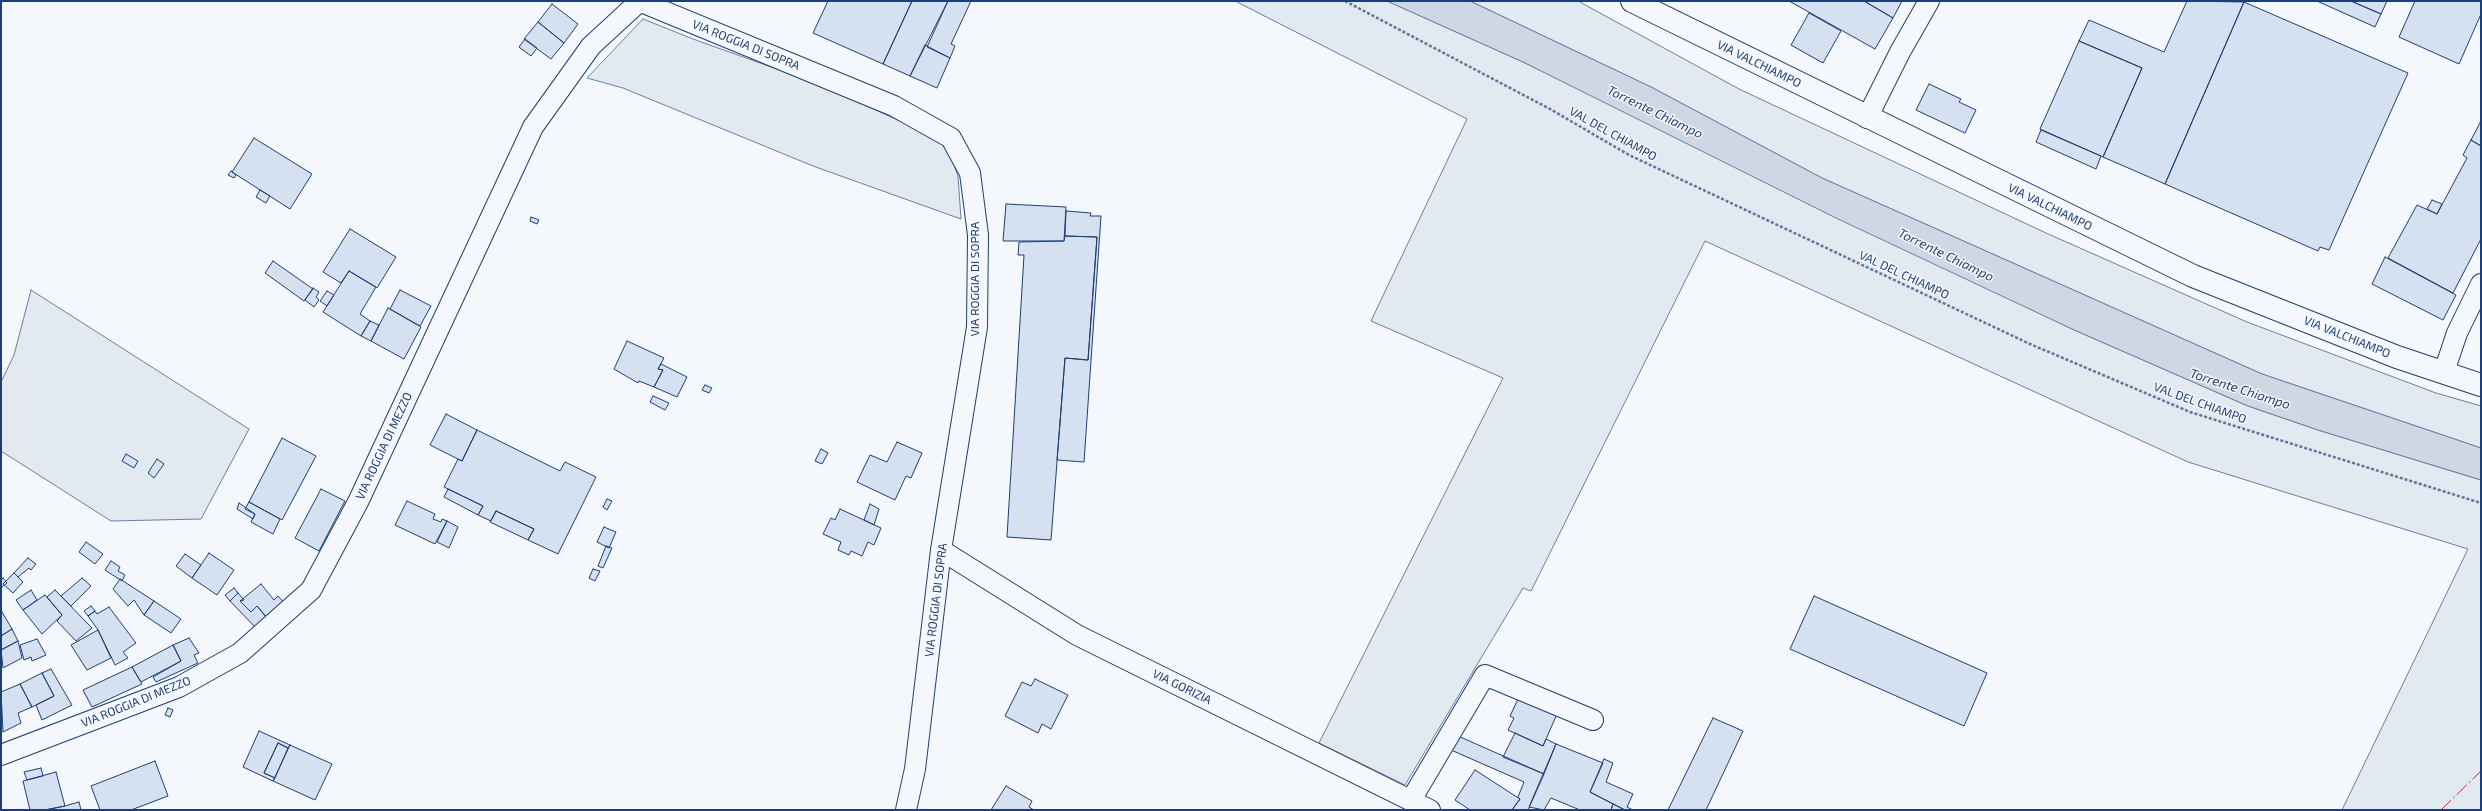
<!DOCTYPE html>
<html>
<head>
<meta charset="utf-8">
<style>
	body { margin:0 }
	#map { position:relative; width:2482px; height:811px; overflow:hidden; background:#f4f7fb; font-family:"Exo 2",sans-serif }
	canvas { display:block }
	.frame { position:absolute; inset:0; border:2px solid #1d3f73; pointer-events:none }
</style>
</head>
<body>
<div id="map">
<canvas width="2482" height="811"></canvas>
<div class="frame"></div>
</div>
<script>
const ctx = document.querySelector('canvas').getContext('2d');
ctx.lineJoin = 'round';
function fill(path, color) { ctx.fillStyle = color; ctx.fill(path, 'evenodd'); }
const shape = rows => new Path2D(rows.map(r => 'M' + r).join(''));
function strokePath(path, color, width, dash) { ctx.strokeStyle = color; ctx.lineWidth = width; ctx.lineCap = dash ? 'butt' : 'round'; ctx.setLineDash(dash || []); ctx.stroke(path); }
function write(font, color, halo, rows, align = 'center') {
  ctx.font = font + ' "Exo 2",sans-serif'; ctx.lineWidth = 3; ctx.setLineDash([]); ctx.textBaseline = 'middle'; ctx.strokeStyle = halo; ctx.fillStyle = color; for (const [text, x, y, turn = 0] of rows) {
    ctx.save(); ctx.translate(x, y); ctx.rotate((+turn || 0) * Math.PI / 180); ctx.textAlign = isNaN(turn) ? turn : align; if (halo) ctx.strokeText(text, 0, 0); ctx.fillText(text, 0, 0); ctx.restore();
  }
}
const green = shape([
	[1235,1,1387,1,1523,62,2072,329,2248,406,2318,430,2481,480,2481,810,2342,810,2468,549,2188,462,1705,241,1531,591,1523,588,1405,785,1319,743,1503,378,1371,321,1467,119,1235,1],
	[1470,1,1578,1,1739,89,2046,233,2247,322,2436,393,2481,406,2481,448,2262,374,1822,178,1651,87,1470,1],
	[643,19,693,39,816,83,931,135,944,146,951,157,958,176,961,219,813,166,623,88,587,78,643,19],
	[31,290,249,429,201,519,111,521,1,451,1,382,14,355,31,290]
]);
fill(green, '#e3e9f0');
strokePath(green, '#687fa3', 1);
const water = shape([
	[1387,1,1470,1,1651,87,1822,178,2262,374,2481,448,2481,480,2318,430,2248,406,2072,329,1836,218,1523,62,1387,1]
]);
fill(water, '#cfd7e4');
strokePath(water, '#687fa3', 1);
const building = shape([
	[828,1,912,1,883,64,813,33,828,1],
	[912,1,948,1,910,76,883,64,912,1],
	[948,1,971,1,951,44,955,46,950,58,927,47,948,1],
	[1789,1,1864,1,1893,18,1875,49,1789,1],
	[1864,1,1902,1,1893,18,1864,1],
	[2187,1,2244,2,2165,184,2103,157,2142,68,2079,41,2089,20,2164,52,2187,1],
	[2317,1,2351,1,2381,14,2375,27,2317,1],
	[2351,1,2387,1,2381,14,2351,1],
	[2415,1,2481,1,2481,14,2459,64,2399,37,2415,1],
	[2244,2,2408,73,2329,250,2320,247,2318,251,2165,184,2244,2],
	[552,4,578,24,564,43,538,22,552,4],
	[1809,13,1841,31,1823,63,1791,45,1809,13],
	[538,22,564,43,551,59,524,39,538,22],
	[525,39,537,48,531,56,519,47,525,39],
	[2079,41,2142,68,2103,157,2040,129,2079,41],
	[925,45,950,58,937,88,910,76,925,45],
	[1929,84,1961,99,1959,102,1976,110,1965,133,1916,110,1929,84],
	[2481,121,2481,146,2471,140,2481,121],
	[2041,130,2101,156,2096,169,2036,142,2041,130],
	[254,138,312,174,290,209,232,172,254,138],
	[2471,140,2481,146,2481,239,2453,293,2388,258,2417,205,2437,214,2467,158,2463,155,2471,140],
	[231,171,236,175,234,178,228,175,231,171],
	[260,190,270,196,266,203,256,197,260,190],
	[2432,200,2442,204,2437,214,2427,209,2432,200],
	[1006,204,1066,207,1064,241,1003,241,1006,204],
	[1066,211,1091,213,1090,216,1101,216,1084,462,1057,460,1065,358,1088,360,1097,237,1065,236,1066,211],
	[531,217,539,220,537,224,530,221,531,217],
	[350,229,396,257,377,288,349,271,341,283,323,272,350,229],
	[1065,236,1097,237,1088,360,1065,358,1051,540,1007,537,1024,255,1018,255,1019,242,1064,241,1065,236],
	[2385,257,2456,295,2443,320,2372,284,2385,257],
	[273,261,313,289,304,301,265,273,273,261],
	[349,271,376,287,360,314,370,321,361,336,323,312,349,271],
	[313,288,319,292,316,297,319,300,314,307,305,300,313,288],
	[400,290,431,306,420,326,390,309,400,290],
	[327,291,334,295,327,306,320,301,327,291],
	[388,308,421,327,404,359,371,341,388,308],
	[370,321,379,325,371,341,361,336,370,321],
	[627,341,664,358,658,369,663,370,654,387,639,381,638,383,614,369,627,341],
	[661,364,687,377,677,397,654,387,663,370,658,369,661,364],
	[705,385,712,388,709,393,702,390,705,385],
	[653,396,669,403,665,410,650,402,653,396],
	[446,414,477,430,462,461,430,445,446,414],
	[477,430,560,471,565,462,596,477,558,554,528,540,534,529,496,511,491,521,478,515,483,506,444,487,458,459,462,461,477,430],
	[282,438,316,456,282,520,249,502,282,438],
	[897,442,922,453,911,478,906,476,895,500,857,482,870,455,887,462,897,442],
	[821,449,828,453,822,464,815,461,821,449],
	[126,454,138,461,134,468,122,461,126,454],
	[157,459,164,464,154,478,148,473,157,459],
	[321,489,345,501,319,551,295,538,321,489],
	[448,489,483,506,478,515,444,497,448,489],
	[607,499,612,501,607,510,603,507,607,499],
	[407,501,435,514,433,519,441,522,442,519,447,521,435,544,395,525,407,501],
	[249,502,280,519,273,534,251,522,255,514,245,509,249,502],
	[239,503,255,514,253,519,237,509,239,503],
	[870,504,879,509,874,525,864,520,870,504],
	[840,509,881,528,874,545,868,542,862,556,851,551,849,555,838,550,841,542,823,534,831,518,835,520,840,509],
	[496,511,534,529,528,540,490,522,496,511],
	[447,521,458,527,449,548,437,542,447,521],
	[604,527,616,532,609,548,597,542,604,527],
	[86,542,103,554,95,564,79,552,86,542],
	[606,546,612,548,603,568,598,566,606,546],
	[209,553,234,570,217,595,192,578,209,553],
	[185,554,201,565,192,578,176,566,185,554],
	[28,558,36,564,31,570,29,568,18,577,14,573,28,558],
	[111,561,120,567,118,571,125,575,122,581,105,570,111,561],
	[593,569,600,571,595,581,589,578,593,569],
	[14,573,23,582,13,593,3,584,14,573],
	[3,578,7,583,1,588,1,580,3,578],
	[82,578,91,586,71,606,61,596,82,578],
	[120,579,154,601,144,615,134,600,128,606,113,589,120,579],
	[261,584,274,600,278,596,288,607,267,618,257,606,251,612,240,601,261,584],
	[234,588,238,593,230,601,225,595,234,588],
	[31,590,37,600,23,610,16,600,31,590],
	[55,590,92,628,76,641,57,621,62,615,47,597,55,590],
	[238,593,244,600,240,601,251,612,257,606,267,618,256,628,230,601,238,593],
	[45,595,62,615,42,634,23,610,45,595],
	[1814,596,1987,673,1964,726,1790,649,1814,596],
	[154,601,181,619,171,633,144,615,154,601],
	[91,606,95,611,88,616,84,611,91,606],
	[109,607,136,643,123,652,128,658,115,665,98,630,88,616,95,611,97,614,109,607],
	[2,612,12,629,1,636,1,613,2,612],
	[12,629,18,641,1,650,1,636,12,629],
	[98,630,111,658,87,670,71,645,98,630],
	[189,638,199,653,194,655,198,663,156,682,153,677,181,661,173,645,189,638],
	[37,639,46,655,32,661,31,657,24,660,20,645,37,639],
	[18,641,22,658,3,668,1,650,18,641],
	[173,645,181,661,141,682,132,667,173,645],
	[132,667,142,684,92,707,83,690,132,667],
	[51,669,72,705,42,720,36,705,54,696,42,673,51,669],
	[42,673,54,696,32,707,20,684,42,673],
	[1035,679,1068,695,1051,729,1042,724,1038,733,1005,716,1022,682,1031,686,1035,679],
	[20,684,32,707,18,713,21,723,3,732,1,692,20,684],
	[1519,697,1557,714,1543,746,1508,730,1514,718,1510,716,1519,697],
	[168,708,173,710,170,717,165,715,168,708],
	[1713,718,1743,731,1706,810,1668,810,1713,718],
	[259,731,290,745,288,748,278,743,264,773,275,778,273,781,243,767,259,731],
	[1515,733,1543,746,1546,739,1556,744,1544,774,1503,757,1515,733],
	[1458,736,1544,774,1528,810,1512,810,1520,799,1518,797,1524,782,1451,750,1458,736],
	[278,743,288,748,275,778,264,773,278,743],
	[1556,744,1603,763,1590,792,1613,804,1611,810,1580,810,1551,798,1544,810,1529,807,1556,744],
	[290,745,332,764,315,800,273,781,290,745],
	[1604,759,1613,763,1606,782,1633,794,1627,807,1633,810,1625,810,1590,792,1604,759],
	[155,761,168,796,131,810,100,810,91,786,155,761],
	[41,768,43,776,27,780,24,772,41,768],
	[1475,770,1520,799,1512,810,1470,810,1455,800,1475,770],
	[56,772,65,806,45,810,30,810,23,781,56,772],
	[1006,786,1032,801,1029,807,1034,810,991,810,1006,786],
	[79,802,81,810,45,810,65,806,79,802],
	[1613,804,1625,810,1611,810,1613,804]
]);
fill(building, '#d5e0f0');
strokePath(building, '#1d3f73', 1);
const minor = shape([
	[639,1,894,106,951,138,970,173,978,235,977,327,941,550,915,769,906,810],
	[1867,118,1900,52,1929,1],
	[2444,372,2457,333,2481,284],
	[941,550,1077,635,1430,810],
	[1,755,179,687,240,653,311,590,358,502,533,127,591,46,640,1],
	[1411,800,1485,675,1593,720]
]);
const major = shape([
	[1632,1,2193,276,2397,357,2481,385]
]);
strokePath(minor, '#1d3f73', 22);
strokePath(major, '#1d3f73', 24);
strokePath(shape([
	[1345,1,1550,109,1629,155,2030,344,2190,412,2481,503]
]), '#5e769c', 2.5, [3, 2]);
strokePath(minor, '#f4f7fb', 20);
strokePath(major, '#f4f7fb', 22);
strokePath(shape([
	[2441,810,2481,771]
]), '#c62828', 1, [14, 3, 2, 3]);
write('12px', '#1d3f73', '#f4f7fb', [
	["VIA ROGGIA DI SOPRA",746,45,22],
	["VIA VALCHIAMPO",1759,64,26],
	["VAL DEL CHIAMPO",1613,134,29],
	["VIA VALCHIAMPO",2050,207,26],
	["VAL DEL CHIAMPO",1904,275,25],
	["VIA ROGGIA DI SOPRA",975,279,-90],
	["VIA VALCHIAMPO",2347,337,22],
	["VAL DEL CHIAMPO",2200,403,20],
	["VIA ROGGIA DI MEZZO",384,446,-65],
	["VIA ROGGIA DI SOPRA",936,600,-83],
	["VIA GORIZIA",1182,687,26],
	["VIA ROGGIA DI MEZZO",136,702,-22]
]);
write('italic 13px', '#1d3f73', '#f4f7fb', [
	["Torrente Chiampo",1655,112,26],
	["Torrente Chiampo",1946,255,26],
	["Torrente Chiampo",2240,389,18]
]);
</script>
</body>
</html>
